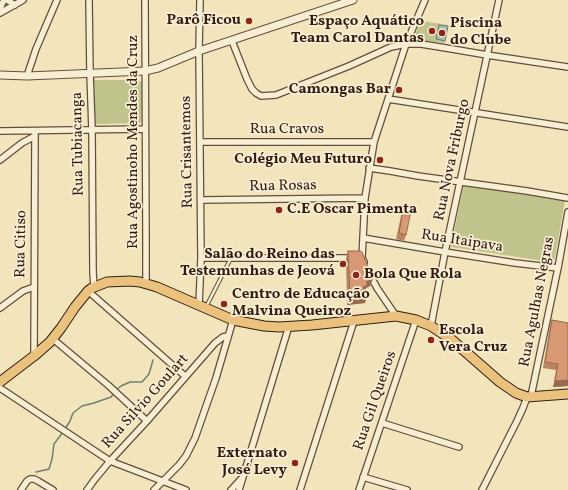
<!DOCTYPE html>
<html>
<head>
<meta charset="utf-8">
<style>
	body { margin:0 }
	canvas { display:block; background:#f3e5bb }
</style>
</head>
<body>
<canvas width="568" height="490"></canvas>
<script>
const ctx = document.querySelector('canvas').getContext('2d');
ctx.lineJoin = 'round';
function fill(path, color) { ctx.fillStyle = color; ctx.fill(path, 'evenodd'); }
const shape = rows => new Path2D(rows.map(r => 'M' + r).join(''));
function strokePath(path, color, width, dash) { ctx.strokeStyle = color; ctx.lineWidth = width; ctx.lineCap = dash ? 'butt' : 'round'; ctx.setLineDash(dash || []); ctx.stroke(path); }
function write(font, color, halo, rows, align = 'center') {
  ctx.font = font + ' Vollkorn,serif'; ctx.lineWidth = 3.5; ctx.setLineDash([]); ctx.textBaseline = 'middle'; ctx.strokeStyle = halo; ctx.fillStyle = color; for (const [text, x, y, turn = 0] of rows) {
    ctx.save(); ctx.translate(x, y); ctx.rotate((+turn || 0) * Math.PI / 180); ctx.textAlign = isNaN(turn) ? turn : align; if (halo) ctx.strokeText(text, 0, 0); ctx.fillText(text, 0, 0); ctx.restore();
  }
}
fill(shape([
	[421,21,448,25,445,43,417,40,414,37],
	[92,80,132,80,140,81,142,83,143,87,141,123,96,124,94,121],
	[464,184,565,200,555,257,554,260,551,262,451,247]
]), '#c0c38c');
const water = shape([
	[439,25,448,26,445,41,436,39,439,25]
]);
fill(water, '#9bbfb1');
strokePath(water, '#717e71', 1);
strokePath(shape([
	[116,390,121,386,130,382,142,382,149,374,153,360],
	[65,429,70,421,73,413,82,406,94,403,111,397,114,393],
	[36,472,49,469,52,459,54,444,63,432]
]), '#717e71', 1.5);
const service = shape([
	[206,307,231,258]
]);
const minor = shape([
	[7,0,15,5],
	[89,0,90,73,92,130,93,272,94,287],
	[145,0,146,238,146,283],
	[0,8,4,0],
	[0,13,23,0],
	[232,41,247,79,252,89,256,93,261,96,276,95,349,66,391,47,406,44,421,44,452,49,487,55,568,67],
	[27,76,36,49,57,0],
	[388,99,568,127],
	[0,131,145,129],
	[200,142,374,142],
	[0,160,22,143,35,136],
	[369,168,390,171,418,176,527,191,568,198],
	[201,200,365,198],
	[363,238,445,252,515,263,558,268],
	[201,258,353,258],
	[364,262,362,258,365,198,374,142,406,44,425,0],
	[369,273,377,288,396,316],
	[88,291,185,376],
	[199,305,201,258,199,51,200,0],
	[0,308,23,291,34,287],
	[431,326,445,252,499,0],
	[53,339,108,385,147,421],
	[34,356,35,131],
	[0,388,110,461,186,490],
	[531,396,558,268,568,212],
	[382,423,459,447],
	[363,477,407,490],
	[21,490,27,481,30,479,34,479,38,481,53,490],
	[87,490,95,479,110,461,147,421,215,343,223,337,228,336],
	[154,490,179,465,186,456,195,438,216,378,233,320],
	[231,490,242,478],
	[239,490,289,326],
	[300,490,354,321],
	[359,490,416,320],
	[482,490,517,421,523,408,527,397]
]);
const tertiary = shape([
	[0,75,27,76,145,71,158,68,199,51,353,0]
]);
const primary = shape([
	[0,382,34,356,50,342,61,328,75,307,88,291,92,288,107,282,130,281,140,282,157,287,233,320,264,326,279,327,312,325,396,316,416,320,431,326,452,340,500,382,516,393,527,397,568,394]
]);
strokePath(service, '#624e3c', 4.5);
strokePath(minor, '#624e3c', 8);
strokePath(tertiary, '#624e3c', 9);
strokePath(primary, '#321c12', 11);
strokePath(service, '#f7eed3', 2.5);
strokePath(minor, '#f7eed3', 5.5);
strokePath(tertiary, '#f7eed3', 7);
strokePath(primary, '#eac27e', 9);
fill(shape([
	[403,210,406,235,404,241,396,239,401,216],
	[348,251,370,286,366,288,365,291,367,295,365,303,347,305,346,258],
	[552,320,568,323,568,386,553,387,556,370,543,368,550,326]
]), '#ba8364');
fill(shape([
	[373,279,370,286,366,288,365,293,363,287,366,282],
	[367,295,365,303,347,305,350,297],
	[568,380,568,386,553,387,555,381]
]), '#976a51');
const building = shape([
	[403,210,411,211,406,235,399,233,403,210],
	[348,251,360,251,362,252,373,279,366,282,368,285,363,287,367,295,350,297,348,251],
	[552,320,568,323,568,380,555,381,558,364,545,362,552,320]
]);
fill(building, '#d89874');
strokePath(building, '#976a51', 1);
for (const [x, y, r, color] of [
	[249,21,4,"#8f2418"],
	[432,31,4,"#8f2418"],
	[442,33,4,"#8f2418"],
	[399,90,4,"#8f2418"],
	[380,160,4,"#8f2418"],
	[279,210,4,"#8f2418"],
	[343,264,4,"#8f2418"],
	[356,275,4,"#8f2418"],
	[224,304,4,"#8f2418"],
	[431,340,4,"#8f2418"],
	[295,463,4,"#8f2418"]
]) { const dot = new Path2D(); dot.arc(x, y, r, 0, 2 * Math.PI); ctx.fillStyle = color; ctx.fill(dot); strokePath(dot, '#f7eed3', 1.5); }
write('bold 15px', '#321c12', '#f7eed3', [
	["Parô Ficou",241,21],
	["Espaço Aquático",424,22],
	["Team Carol Dantas",424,39],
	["Piscina",450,24,"left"],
	["do Clube",450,41,"left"],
	["Camongas Bar",391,90],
	["Colégio Meu Futuro",372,160],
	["C.E Oscar Pimenta",287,210,"left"],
	["Salão do Reino das",335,255],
	["Testemunhas de Jeová",335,272],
	["Bola Que Rola",364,275,"left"],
	["Centro de Educação",232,295,"left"],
	["Malvina Queiroz",232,312,"left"],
	["Escola",439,331,"left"],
	["Vera Cruz",439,348,"left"],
	["Externato",287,454],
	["José Levy",287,471]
], 'right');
write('15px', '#321c12', '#f7eed3', [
	["Rua Cravos",287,130],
	["Rua Agostinoho Mendes da Cruz",134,142,-90],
	["Rua Tubiacanga",79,144,-91],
	["Rua Crisantemos",188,152,-91],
	["Rua Nova Friburgo",453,160,-78],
	["Rua Rosas",283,187,-1],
	["Rua Itaipava",462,242,9],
	["Rua Citiso",22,244,-89],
	["Rua Agulhas Negras",538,302,-79],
	["Rua Gil Queiros",376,401,-71],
	["Rua Silvio Goulart",146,402,-48]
]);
</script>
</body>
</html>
